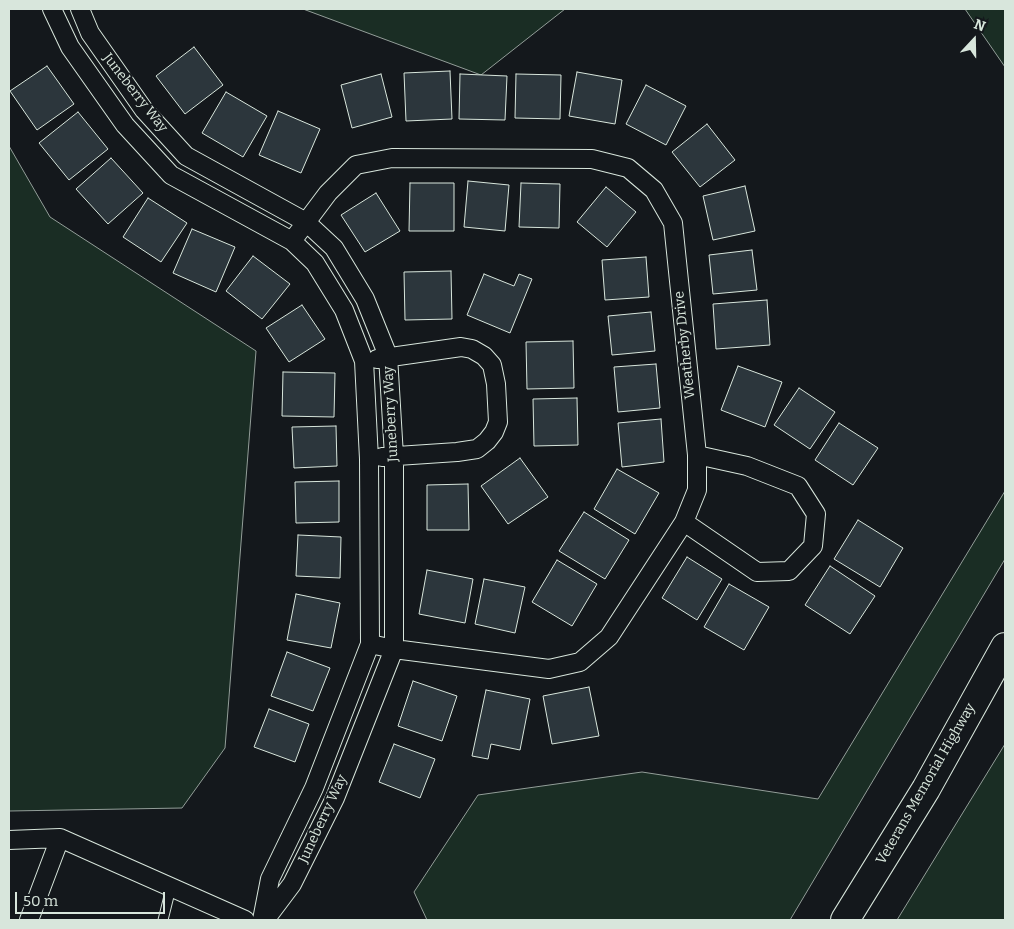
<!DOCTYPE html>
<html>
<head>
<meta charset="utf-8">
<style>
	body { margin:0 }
	#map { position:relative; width:1014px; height:929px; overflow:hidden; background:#14181c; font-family:Bitter,serif }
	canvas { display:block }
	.frame { position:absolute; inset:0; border:10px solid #d8e6dc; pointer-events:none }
	.north { position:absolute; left:949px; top:15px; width:50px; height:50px; -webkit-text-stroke:4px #14181c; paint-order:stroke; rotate:21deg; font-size:14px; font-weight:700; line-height:20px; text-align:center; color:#d8e6dc }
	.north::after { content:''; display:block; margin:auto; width:18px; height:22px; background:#d8e6dc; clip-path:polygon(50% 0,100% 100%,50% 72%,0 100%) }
	.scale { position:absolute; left:15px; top:892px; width:150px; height:22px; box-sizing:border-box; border:2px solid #d8e6dc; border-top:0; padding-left:6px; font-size:15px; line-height:18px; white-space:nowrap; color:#d8e6dc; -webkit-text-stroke:4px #14181c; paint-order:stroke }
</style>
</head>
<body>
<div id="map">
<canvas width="1014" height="929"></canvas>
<div class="frame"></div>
<div class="north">N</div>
<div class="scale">50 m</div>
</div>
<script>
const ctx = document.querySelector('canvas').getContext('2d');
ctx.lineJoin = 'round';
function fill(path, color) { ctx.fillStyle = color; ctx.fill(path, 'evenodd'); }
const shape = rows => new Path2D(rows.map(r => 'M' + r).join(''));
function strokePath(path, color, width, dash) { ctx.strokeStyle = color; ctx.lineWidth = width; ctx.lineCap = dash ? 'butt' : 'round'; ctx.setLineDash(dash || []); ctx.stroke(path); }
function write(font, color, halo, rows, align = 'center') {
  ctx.font = font + ' Bitter,serif'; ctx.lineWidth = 4; ctx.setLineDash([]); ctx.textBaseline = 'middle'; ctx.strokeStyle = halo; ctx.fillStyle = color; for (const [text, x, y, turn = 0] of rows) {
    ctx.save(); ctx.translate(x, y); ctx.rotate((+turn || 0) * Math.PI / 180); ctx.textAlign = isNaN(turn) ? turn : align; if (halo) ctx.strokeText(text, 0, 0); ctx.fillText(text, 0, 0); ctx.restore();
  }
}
const green = shape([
	[303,9,565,9,481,75,303,9],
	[965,9,1005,9,1005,67,965,9],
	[9,146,50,217,256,351,225,748,182,808,9,811,9,146],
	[1005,491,1005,559,790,920,427,920,414,892,478,795,642,772,818,799,1005,491],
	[1005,744,1005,920,897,920,1005,744]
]);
fill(green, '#1a2d24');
strokePath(green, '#939e99', 1);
const building = shape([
	[194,47,223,85,185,114,156,76,194,47],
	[47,66,74,104,37,130,10,91,47,66],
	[450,71,452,119,406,121,404,73,450,71],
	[577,72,622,80,615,124,569,116,577,72],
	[381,74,392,117,352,128,341,85,381,74],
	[460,74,507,76,505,120,459,119,460,74],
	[516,74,561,75,560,119,515,118,516,74],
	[646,85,686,106,666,145,626,124,646,85],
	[226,92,267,116,243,157,202,133,226,92],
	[278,111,320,129,301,173,259,155,278,111],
	[78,112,108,149,69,180,39,143,78,112],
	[707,124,735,160,700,187,672,152,707,124],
	[111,158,143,193,108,224,76,189,111,158],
	[468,181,509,185,505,231,464,227,468,181],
	[410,183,454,183,454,231,409,231,410,183],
	[521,183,560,184,559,228,519,227,521,183],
	[745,186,755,231,713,240,703,196,745,186],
	[606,187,636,212,607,247,577,222,606,187],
	[376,193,400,231,365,252,341,215,376,193],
	[148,198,187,223,161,262,123,237,148,198],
	[192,229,235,247,216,292,173,273,192,229],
	[752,250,757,290,713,294,709,255,752,250],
	[253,256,290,284,262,319,226,291,253,256],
	[646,257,649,297,605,300,602,260,646,257],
	[451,271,452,319,405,320,404,272,451,271],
	[484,274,514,286,519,274,532,279,510,333,467,315,484,274],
	[767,300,770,345,716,349,713,304,767,300],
	[302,305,325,339,289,362,266,328,302,305],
	[651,312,655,351,612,355,608,316,651,312],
	[573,341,574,388,527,389,526,342,573,341],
	[656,364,660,408,618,412,614,367,656,364],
	[738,366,782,382,765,427,721,410,738,366],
	[283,372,335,373,334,417,282,416,283,372],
	[799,388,835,412,810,449,774,425,799,388],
	[577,398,578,445,534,446,533,399,577,398],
	[661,419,664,462,622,467,618,423,661,419],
	[839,423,878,448,853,485,815,460,839,423],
	[336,426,337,466,294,468,292,427,336,426],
	[520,458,548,497,508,524,481,486,520,458],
	[617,469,659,493,635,534,594,509,617,469],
	[339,481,339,522,296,523,295,482,339,481],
	[468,484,469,530,427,530,427,485,468,484],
	[584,512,629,540,605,579,559,551,584,512],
	[858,520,903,548,880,587,834,559,858,520],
	[298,535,341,537,340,578,296,576,298,535],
	[687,557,722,579,697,620,662,598,687,557],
	[557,560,597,584,572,626,532,602,557,560],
	[830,566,875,596,850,634,805,605,830,566],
	[427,570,473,579,465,623,419,614,427,570],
	[484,579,525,587,515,633,475,624,484,579],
	[729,584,769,607,744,650,704,627,729,584],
	[296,594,340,603,331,648,287,640,296,594],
	[287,652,330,668,313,711,271,696,287,652],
	[413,681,457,696,442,741,398,726,413,681],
	[589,687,599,736,552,744,543,696,589,687],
	[486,690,530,699,520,750,491,744,488,759,472,756,486,690],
	[269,709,309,724,295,762,254,747,269,709],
	[394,744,435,759,420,798,379,782,394,744]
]);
fill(building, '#2c363c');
strokePath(building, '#d8e6dc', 1);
const service = shape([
	[163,920,171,888]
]);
const minor = shape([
	[52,9,70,47,125,125,171,175,292,241,315,263,344,310,364,361,369,459,370,644,314,788,270,879,262,920],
	[80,9,90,33,144,110,186,156,306,222,334,248,365,299,388,356,394,456,394,649,335,798,292,884,265,920],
	[292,241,328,193,356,165,392,158,592,159,628,168,654,190,673,223,697,455,697,490,684,522,609,637,580,662,549,669,394,649,370,644],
	[377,359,461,347,472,349,484,356,492,365,496,384,498,422,494,432,487,441,477,449,457,452,382,457],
	[684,522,757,572,789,571,813,546,816,514,798,486,747,466,697,455],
	[9,840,60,838,245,920],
	[29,920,60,838]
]);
const motorway = shape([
	[845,920,926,789,1005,647]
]);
strokePath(service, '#d8e6dc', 11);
strokePath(minor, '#d8e6dc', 20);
strokePath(motorway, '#d8e6dc', 30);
strokePath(service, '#14181c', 9);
strokePath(minor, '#14181c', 18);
strokePath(motorway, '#14181c', 28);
write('14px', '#d8e6dc', '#14181c', [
	["Juneberry Way",135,93,52],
	["Weatherby Drive",685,345,-96],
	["Juneberry Way",391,414,-93],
	["Veterans Memorial Highway",926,784,-60],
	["Juneberry Way",323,819,-65]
]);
</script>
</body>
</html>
